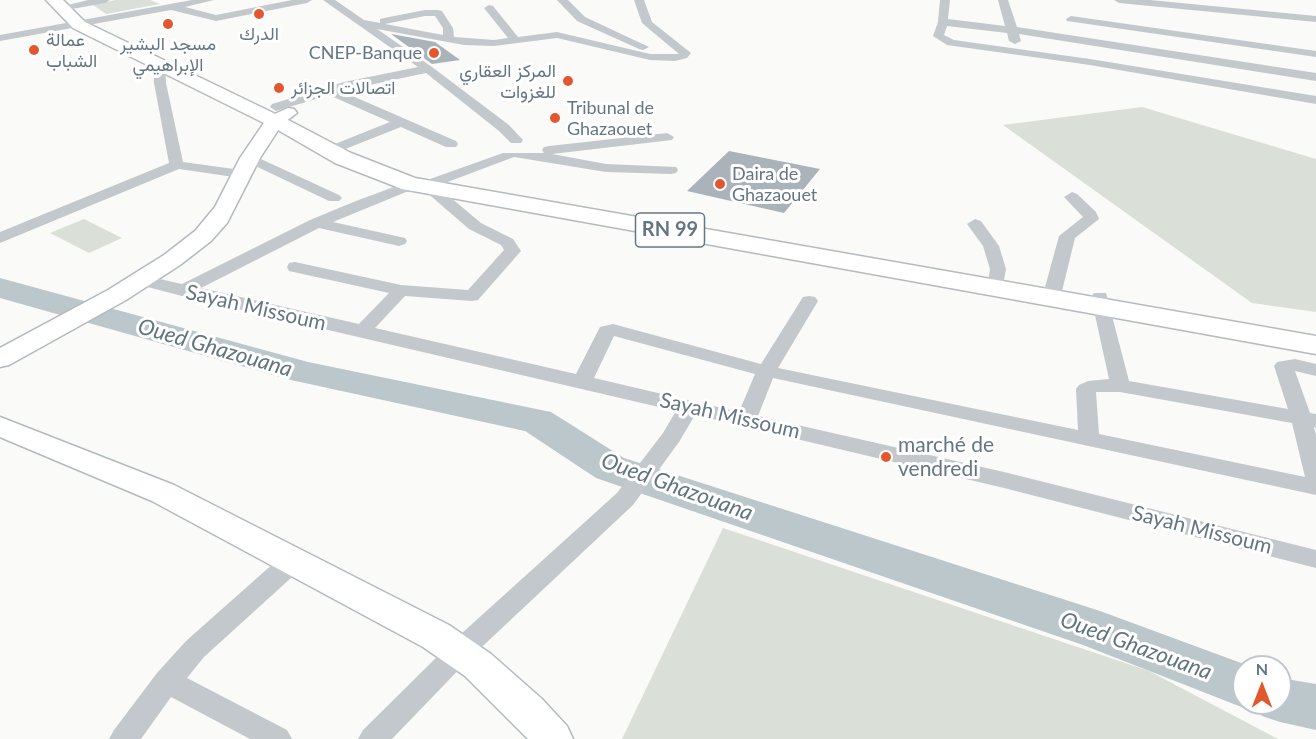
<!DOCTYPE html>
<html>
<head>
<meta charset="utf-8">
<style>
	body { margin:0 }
	#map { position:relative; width:1316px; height:739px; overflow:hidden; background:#fafaf8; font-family:Lato,sans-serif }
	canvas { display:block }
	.north { position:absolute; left:1232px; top:655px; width:60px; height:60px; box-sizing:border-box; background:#fff; border:2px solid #c1c8cd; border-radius:50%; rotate:0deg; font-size:16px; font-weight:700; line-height:24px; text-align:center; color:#657683 }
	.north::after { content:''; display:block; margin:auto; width:21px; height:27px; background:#e4572e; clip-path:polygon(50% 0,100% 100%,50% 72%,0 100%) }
</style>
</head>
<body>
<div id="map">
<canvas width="1316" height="739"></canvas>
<div class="north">N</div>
</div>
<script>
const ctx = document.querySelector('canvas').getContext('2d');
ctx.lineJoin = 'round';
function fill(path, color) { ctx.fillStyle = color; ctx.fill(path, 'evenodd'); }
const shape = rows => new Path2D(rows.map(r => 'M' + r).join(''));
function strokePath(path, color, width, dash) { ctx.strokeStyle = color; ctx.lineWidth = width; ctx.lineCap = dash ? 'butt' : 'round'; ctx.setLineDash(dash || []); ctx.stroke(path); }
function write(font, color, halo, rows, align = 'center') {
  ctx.font = font + ' Lato,Vazirmatn,sans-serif'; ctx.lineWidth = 6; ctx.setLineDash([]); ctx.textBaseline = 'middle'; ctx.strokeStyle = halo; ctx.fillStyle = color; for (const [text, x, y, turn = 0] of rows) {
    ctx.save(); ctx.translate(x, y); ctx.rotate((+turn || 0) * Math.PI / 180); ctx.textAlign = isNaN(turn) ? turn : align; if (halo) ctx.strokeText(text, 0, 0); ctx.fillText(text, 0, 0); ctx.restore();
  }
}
fill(shape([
	[116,0,150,0,160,4,106,14,93,5],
	[1142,107,1316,159,1316,312,1252,303,1003,125],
	[84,219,122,238,89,253,50,233],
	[723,528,1149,671,1278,739,622,739]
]), '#dadfd7');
fill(shape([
	[0,278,308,362,551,412,624,458,1100,611,1252,667,1244,667,1244,703,1280,703,1280,678,1316,684,1316,730,1280,722,1262,716,1256,704,1244,708,1083,645,596,478,525,431,291,380,0,298,0,278]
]), '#bbc7cb');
fill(shape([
	[391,34,435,42,460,60,432,64],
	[729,151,820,169,784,213,687,191]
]), '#aab3b9');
const secondary = shape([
	[288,108,294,109,297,113,282,124,260,158,227,223,211,241,180,265,126,300,9,365,0,367,0,348,108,290,164,255,195,231,215,207,240,158,268,117,288,108],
	[0,417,174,485,449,625,491,654,542,699,567,726,573,739,528,739,465,676,423,647,152,501,0,437,0,417]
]);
const primary = shape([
	[46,0,63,0,85,22,292,122,351,153,415,178,1316,336,1316,354,402,189,335,163,278,130,73,28,46,0]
]);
strokePath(secondary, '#b3babf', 3);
strokePath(primary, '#b5babe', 3);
fill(shape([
	[88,0,110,0,105,3,61,11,56,8,88,0],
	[192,0,214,0,185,7,216,15,292,0,312,0,307,3,216,21,171,10,0,41,0,35,192,0],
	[323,0,335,0,364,20,380,23,380,19,384,18,425,10,438,10,442,11,453,28,454,37,494,40,508,38,484,8,489,5,493,6,518,37,557,32,650,54,679,54,642,23,634,0,644,0,652,22,691,53,687,58,675,61,650,60,557,38,494,46,464,45,377,29,432,67,509,125,523,140,521,143,511,143,499,131,426,73,341,91,456,141,458,144,456,147,446,147,401,127,330,155,323,151,325,148,390,122,329,95,276,111,270,107,272,104,344,82,418,67,323,0],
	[425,16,435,16,443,28,443,35,385,24,425,16],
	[557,0,568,0,585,17,649,47,643,50,639,49,577,21,557,0],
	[940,0,950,0,948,19,1005,26,998,0,1008,0,1017,27,1316,73,1316,81,1019,34,1021,41,1015,44,1009,41,1007,33,947,26,944,35,954,40,1090,59,1316,96,1316,104,1090,65,947,45,933,36,938,22,940,0],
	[1114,0,1150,0,1316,16,1316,22,1119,3,1114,0],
	[1071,16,1316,51,1316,57,1067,21,1066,19,1071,16],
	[159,61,165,64,166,83,183,162,241,170,248,174,246,177,241,178,179,169,0,243,0,232,169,163,154,83,153,64,159,61],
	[667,133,674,137,672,140,552,154,606,164,676,167,678,170,676,173,671,174,606,172,514,157,437,186,481,223,513,239,521,251,478,300,472,301,405,296,375,328,576,374,600,327,613,324,761,364,803,297,809,296,815,297,818,301,778,368,1078,430,1076,389,1079,385,1088,381,1109,379,1091,297,1094,293,1106,293,1129,381,1288,409,1274,366,1277,362,1295,359,1316,364,1316,376,1295,371,1310,413,1316,414,1316,428,1314,427,1316,435,1316,495,773,378,758,416,1004,472,1316,550,1316,568,1004,488,695,415,679,442,633,505,469,659,392,739,358,739,363,730,451,643,617,493,663,433,676,411,182,296,136,284,133,280,136,276,142,275,182,284,310,220,356,201,399,185,419,183,503,153,544,153,542,150,544,147,549,146,667,133],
	[425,191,469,229,501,245,504,250,468,290,401,285,295,262,289,263,287,267,289,271,389,293,359,324,201,288,319,228,399,246,405,244,407,241,405,238,333,222,406,192,425,191],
	[614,336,755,374,739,412,594,378,614,336],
	[1096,392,1120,392,1292,423,1305,477,1099,434,1096,392],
	[250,154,339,195,342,198,339,201,329,201,245,161,243,158,250,154],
	[1072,192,1077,194,1096,212,1099,219,1075,238,1062,291,1059,295,1053,296,1047,295,1044,291,1059,236,1083,217,1064,197,1072,192],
	[975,219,981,221,999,246,1006,269,1002,291,996,292,990,291,987,287,990,269,983,246,967,224,975,219],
	[293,552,302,554,305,561,302,568,204,657,187,678,287,730,292,739,250,739,171,697,141,739,109,739,114,730,157,673,186,641,284,554,293,552]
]), '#c3c8cc');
fill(secondary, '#fff');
fill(primary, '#fff');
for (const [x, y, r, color] of [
	[259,14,6,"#e4572e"],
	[168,24,6,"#e4572e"],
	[34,50,6,"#e4572e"],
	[434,53,6,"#e4572e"],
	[568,81,6,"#e4572e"],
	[279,88,6,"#e4572e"],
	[555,118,6,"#e4572e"],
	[720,184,6,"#e4572e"],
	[886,457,6,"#e4572e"]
]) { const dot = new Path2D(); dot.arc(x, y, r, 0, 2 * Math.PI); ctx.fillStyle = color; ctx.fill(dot); strokePath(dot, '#fff', 2); }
write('18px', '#657683', '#fff', [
	["الدرك",259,34,"center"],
	["عمالة",46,40],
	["الشباب",46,61],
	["مسجد البشير",168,44,"center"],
	["الإبراهيمي",168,65,"center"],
	["CNEP-Banque",422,53,"right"],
	["المركز العقاري",556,71,"right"],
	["للغزوات",556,92,"right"],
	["اتصالات الجزائر",291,88],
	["Tribunal de",567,108],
	["Ghazaouet",567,129],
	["Daira de",732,174],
	["Ghazaouet",732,195]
], 'left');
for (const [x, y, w] of [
	[670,230,69]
]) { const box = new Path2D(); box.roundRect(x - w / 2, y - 17, w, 34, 4.5); ctx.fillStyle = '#fff'; ctx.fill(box); strokePath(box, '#657683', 1.5); }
write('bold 20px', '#657683', null, [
	["RN 99",670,230]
]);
write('21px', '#657683', '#fff', [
	["Sayah Missoum",256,308,13],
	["Sayah Missoum",730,416,13],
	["Sayah Missoum",1202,530,14]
]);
write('21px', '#657683', '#fff', [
	["marché de",898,445],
	["vendredi",898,469]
], 'left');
write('italic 22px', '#60757c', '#fff', [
	["Oued Ghazouana",215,348,16],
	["Oued Ghazouana",677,487,20],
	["Oued Ghazouana",1136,646,20]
]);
</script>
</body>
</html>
